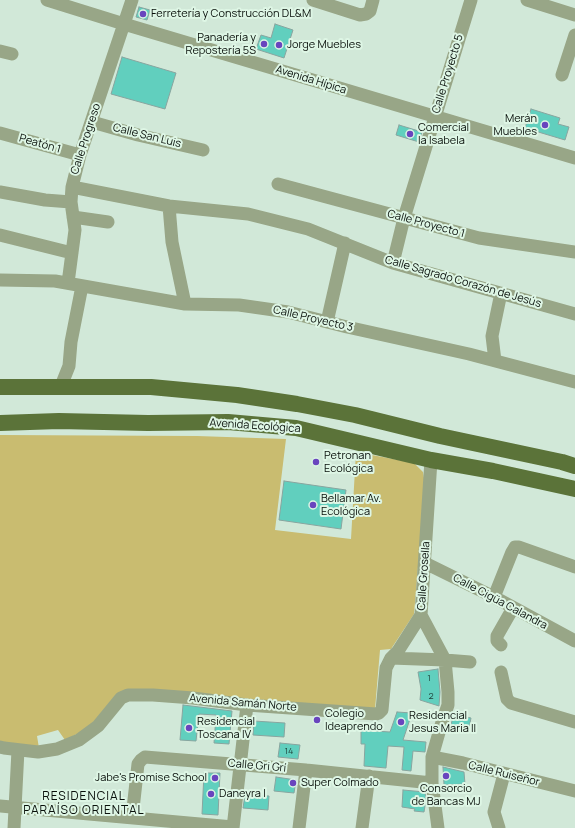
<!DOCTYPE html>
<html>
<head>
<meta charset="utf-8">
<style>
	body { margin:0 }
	canvas { display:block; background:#d1e8d8 }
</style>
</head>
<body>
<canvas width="575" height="828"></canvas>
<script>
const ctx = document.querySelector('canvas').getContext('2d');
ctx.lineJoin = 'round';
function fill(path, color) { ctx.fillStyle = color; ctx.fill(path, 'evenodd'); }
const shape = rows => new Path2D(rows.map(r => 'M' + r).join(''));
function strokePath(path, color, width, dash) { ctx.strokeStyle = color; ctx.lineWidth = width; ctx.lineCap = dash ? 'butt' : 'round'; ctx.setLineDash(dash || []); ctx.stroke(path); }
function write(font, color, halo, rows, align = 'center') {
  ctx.font = font + ' Manrope,sans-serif'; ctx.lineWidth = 4; ctx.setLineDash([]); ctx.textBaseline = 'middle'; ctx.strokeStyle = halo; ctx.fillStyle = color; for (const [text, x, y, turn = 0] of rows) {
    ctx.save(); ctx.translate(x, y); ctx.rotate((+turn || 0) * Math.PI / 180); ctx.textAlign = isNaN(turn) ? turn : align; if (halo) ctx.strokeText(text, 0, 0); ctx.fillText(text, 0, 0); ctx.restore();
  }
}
fill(shape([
	[0,435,197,436,286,439,275,530,351,539,356,452,414,463,423,472,425,484,414,614,391,649,380,650,375,709,131,690,83,731,65,740,58,730,37,736,39,748,0,744]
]), '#c9bc70');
const building = shape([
	[139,7,150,10,147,20,136,17,139,7],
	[275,24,293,30,284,58,256,49,261,35,271,38,275,24],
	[122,57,176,73,165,109,111,94,122,57],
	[531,109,560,118,558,124,569,127,565,140,525,128,531,109],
	[399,125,422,132,419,142,396,135,399,125],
	[284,481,346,490,341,529,279,520,284,481],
	[438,669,440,692,439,706,420,700,421,689,418,672,438,669],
	[183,705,232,711,229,744,214,743,216,715,199,714,196,741,180,740,183,705],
	[397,712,412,713,403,740,426,742,425,752,413,751,411,771,402,770,404,747,388,746,386,768,364,766,365,744,361,744,361,730,390,732,397,712],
	[454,714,471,718,468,733,450,728,454,714],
	[254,721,285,723,284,737,253,735,254,721],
	[280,743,300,745,298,759,278,757,280,743],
	[443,767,464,772,465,784,444,785,443,767],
	[204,773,220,773,218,815,202,814,204,773],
	[276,777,296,780,294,793,274,791,276,777],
	[403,790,425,792,426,800,424,812,414,811,415,809,402,807,403,790],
	[245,795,269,796,268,810,243,808,245,795]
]);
fill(building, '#61cfbe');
strokePath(building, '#88a59f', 1);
strokePath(shape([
	[47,0,124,24,575,158],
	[313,0,360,15,366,14,370,11,373,0],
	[527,0,575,15],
	[0,51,12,54],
	[562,75,575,35],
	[92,122,138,135,203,150],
	[0,133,80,155],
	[278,184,479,238,575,252],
	[72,187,169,206,248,214,308,229,393,263,575,314],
	[0,192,45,200,71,202],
	[169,206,172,242,185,304],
	[73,217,108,222],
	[0,235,72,253],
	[393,263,404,218,471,0],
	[0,280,55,281,185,304,239,305,288,312,347,327,469,354,575,382],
	[68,283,75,230,71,202,72,187,80,155,132,0],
	[327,322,345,243],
	[495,361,492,336,501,293],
	[61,386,69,366,71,342,82,286],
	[431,460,421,615,445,660,448,692,448,705,442,722,432,757,432,783,438,828],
	[425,563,494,597,575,641],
	[494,597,512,552,515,547,519,547,575,567],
	[501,645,497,641,497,636,513,608],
	[391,658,445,660,470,662],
	[501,672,507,699,511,703,575,722],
	[0,747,4,748,38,752,57,749,79,740,98,726,121,698,128,695,153,695,193,698,247,705,376,714,379,713,382,710,386,668,391,658,398,651,421,615],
	[432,757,463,763,575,791],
	[0,806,233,827],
	[132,818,138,764,141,760,145,757,306,770,432,783],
	[14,828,18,750],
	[233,828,247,705],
	[299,828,306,770],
	[362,828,369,776],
	[499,828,494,812,504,774]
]), '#98a687', 13);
strokePath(shape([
	[0,387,151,387,237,395,297,404,355,415,440,436,562,462,575,466],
	[0,423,59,421,148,423,228,422,296,428,431,460,493,471,575,489]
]), '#5b7339', 16);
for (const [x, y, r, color] of [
	[143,14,4,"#6945be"],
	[264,44,4,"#6945be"],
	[279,45,4,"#6945be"],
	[545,125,4,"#6945be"],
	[410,134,4,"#6945be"],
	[316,462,4,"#6945be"],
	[313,505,4,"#6945be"],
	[317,720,4,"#6945be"],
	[401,722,4,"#6945be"],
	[189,728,4,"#6945be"],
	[446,776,4,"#6945be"],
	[215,778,4,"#6945be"],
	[293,783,4,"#6945be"],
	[211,794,4,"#6945be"]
]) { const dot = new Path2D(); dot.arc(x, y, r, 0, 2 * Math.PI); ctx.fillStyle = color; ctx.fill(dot); strokePath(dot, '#def6e5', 1.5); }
write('9px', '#1e3f37', null, [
	["1",429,678],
	["2",431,696],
	["14",289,751]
]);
write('11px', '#080f0a', '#def6e5', [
	["Ferretería y Construcción DL&M",151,14],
	["Panadería y",256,38,"right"],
	["Repostería 5S",256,51,"right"],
	["Jorge Muebles",287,45],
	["Merán",537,119,"right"],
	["Muebles",537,132,"right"],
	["Comercial",418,128],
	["la Isabela",418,141],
	["Petronan",324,456],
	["Ecológica",324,469],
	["Bellamar Av.",321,499],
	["Ecológica",321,512],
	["Colegio",325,714],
	["Ideaprendo",325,727],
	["Residencial",409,716],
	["Jesus Maria II",409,729],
	["Residencial",197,722],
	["Toscana IV",197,735],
	["Jabe's Promise School",207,778,"right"],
	["Super Colmado",301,783],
	["Consorcio",446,789,"center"],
	["de Bancas MJ",446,802,"center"],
	["Daneyra I",219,794]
], 'left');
write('11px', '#080f0a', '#def6e5', [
	["Calle Proyecto 5",448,74,-73],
	["Avenida Hípica",311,80,17],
	["Calle San Luis",147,136,14],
	["Calle Progreso",86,139,-72],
	["Peatón 1",40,144,16],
	["Calle Proyecto 1",426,224,15],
	["Calle Sagrado Corazón de Jesús",463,282,16],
	["Calle Proyecto 3",313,319,13],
	["Avenida Ecológica",255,426,4],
	["Calle Grosella",424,576,-86],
	["Calle Cigüa Calandra",500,602,28],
	["Avenida Samán Norte",243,703,5],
	["Calle Gri Grí",257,766,5],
	["Calle Ruiseñor",504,774,14]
]);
ctx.letterSpacing = '1px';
write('12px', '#080f0a', '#def6e5', [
	["RESIDENCIAL",84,797],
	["PARAÍSO ORIENTAL",84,811]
]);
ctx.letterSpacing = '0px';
</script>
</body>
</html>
